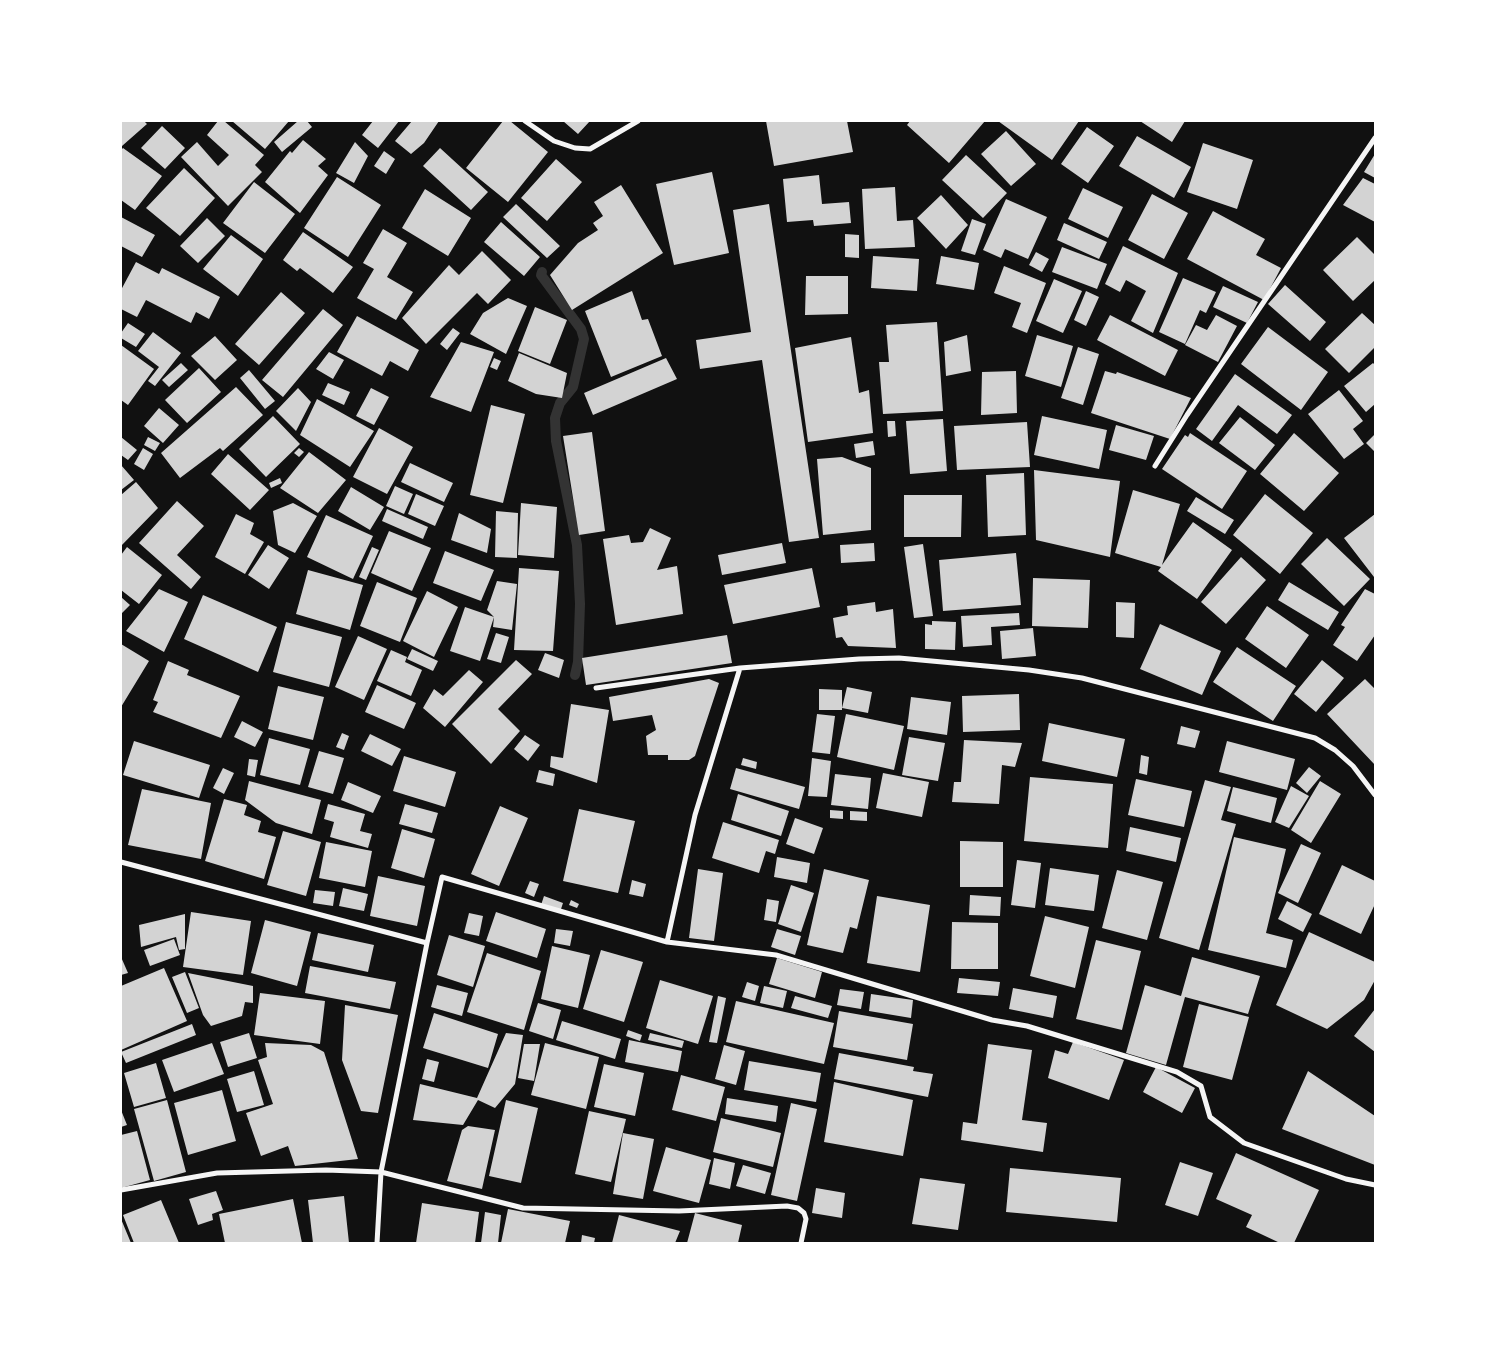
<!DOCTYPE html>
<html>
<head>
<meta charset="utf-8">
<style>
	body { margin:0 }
	#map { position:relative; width:1496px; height:1364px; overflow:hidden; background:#111; font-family:Roboto,sans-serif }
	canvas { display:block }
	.frame { position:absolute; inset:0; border:122px solid #fff; pointer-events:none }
</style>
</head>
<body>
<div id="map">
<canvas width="1496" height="1364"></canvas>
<div class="frame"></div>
</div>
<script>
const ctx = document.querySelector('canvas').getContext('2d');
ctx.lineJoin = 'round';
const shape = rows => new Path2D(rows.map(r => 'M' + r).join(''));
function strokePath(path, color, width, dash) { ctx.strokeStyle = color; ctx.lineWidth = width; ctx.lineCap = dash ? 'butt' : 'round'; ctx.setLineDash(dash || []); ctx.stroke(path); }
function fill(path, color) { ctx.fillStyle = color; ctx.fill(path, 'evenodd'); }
strokePath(shape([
	[542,272,541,275,581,329,584,339,573,387,560,403,555,418,556,441,577,545,580,604,578,662,575,675]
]), '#333', 10);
fill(shape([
	[121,121,144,121,147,124,122,146],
	[218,121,224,121,264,155,255,165,262,172,228,206,181,157,197,142,218,166,229,155,207,135],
	[232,121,289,121,265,149],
	[298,121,307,121,312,127,282,152,274,142],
	[373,121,399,121,378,148,362,135],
	[412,121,439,121,424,143,411,154,395,141],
	[503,121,510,121,548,152,508,202,466,168],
	[563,121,590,121,578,134],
	[766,121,847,121,853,152,774,166],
	[910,121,985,121,949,163,907,125],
	[998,121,1079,121,1052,160],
	[1140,121,1185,121,1172,142],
	[162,126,185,148,165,169,141,148],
	[1087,127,1114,146,1088,183,1061,164],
	[1006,131,1036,164,1011,186,981,154],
	[1137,136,1191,167,1174,198,1119,166],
	[303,140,326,159,318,166,328,175,300,213,265,182,290,151,292,153],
	[355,142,368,156,354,183,336,173],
	[1203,143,1253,160,1237,209,1187,192],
	[123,148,162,176,135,210,121,200,121,150],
	[440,148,488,192,471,210,423,166],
	[384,151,395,159,386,174,374,166],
	[1375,154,1375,178,1364,172],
	[966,155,1007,193,983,218,942,180],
	[556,159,582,182,547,221,521,198],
	[184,168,215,198,180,236,146,208],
	[712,172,729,253,674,265,656,184],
	[819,175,822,204,849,202,851,223,814,226,813,220,787,222,783,179],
	[337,177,381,205,348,257,304,228],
	[1363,178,1375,184,1375,222,1343,205],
	[254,182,295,214,265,253,223,223],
	[621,185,663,253,572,310,550,275,578,243,598,230,593,223,603,216,594,202],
	[895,187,897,221,913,220,915,247,865,249,862,189],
	[1083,188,1123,207,1108,238,1068,219],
	[425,189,471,218,448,256,402,228],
	[1152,194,1188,213,1164,259,1128,240],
	[941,195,968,225,946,249,917,218],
	[1006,199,1047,217,1028,259,1005,249,1001,258,983,250],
	[516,204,560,246,547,258,503,217],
	[769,204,819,538,789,542,762,360,700,369,696,340,751,332,733,210],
	[1213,211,1265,239,1256,255,1281,268,1264,300,1187,259],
	[121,217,155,235,142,257,121,246],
	[207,218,225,236,198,263,180,246],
	[972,219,986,224,975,255,961,251],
	[501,222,540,257,524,276,484,242],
	[1064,223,1107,242,1099,259,1057,240],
	[383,229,407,243,387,277,413,292,396,320,357,298,374,269,363,263],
	[303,232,353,267,333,293,300,268,297,271,283,260],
	[845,234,859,235,859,258,845,257],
	[231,235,263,259,238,296,203,269],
	[1357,237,1375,255,1375,280,1353,301,1323,270],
	[1123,246,1178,273,1153,333,1131,321,1146,291,1126,280,1120,292,1105,284],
	[1062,247,1107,264,1097,289,1052,272],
	[482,251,511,280,488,304,477,293,426,344,402,318,449,265,459,275],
	[1036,252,1049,259,1042,272,1029,265],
	[873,256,919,259,917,291,871,288],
	[941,256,979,263,974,290,936,284],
	[136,262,159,274,162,268,220,297,209,319,196,312,191,323,146,300,137,317,121,309,121,290],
	[1004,266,1046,283,1027,333,1012,327,1021,303,994,293],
	[806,276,848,276,848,314,805,315],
	[1183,278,1216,292,1206,313,1200,310,1185,344,1159,332],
	[1054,279,1082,291,1063,333,1036,321],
	[1285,285,1326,322,1310,341,1268,304],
	[1223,286,1258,302,1247,323,1213,307],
	[632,291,642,320,648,319,662,356,611,377,585,311],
	[1086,291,1099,297,1086,326,1074,320],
	[281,292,305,313,259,365,235,344],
	[508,298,527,306,506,354,470,334,483,313],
	[535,307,567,320,550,364,518,351],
	[323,309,343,325,283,397,262,380],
	[1362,313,1375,325,1375,347,1349,373,1325,349],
	[1110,315,1178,350,1165,376,1097,340],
	[1216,315,1237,326,1218,362,1185,345,1196,325,1207,330],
	[357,316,419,350,408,371,390,361,382,376,337,352],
	[937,322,943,411,883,414,879,362,889,362,886,325],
	[128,323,145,334,136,347,121,338,121,333],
	[1268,327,1328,372,1301,410,1241,364],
	[453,328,460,333,447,350,440,344],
	[153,332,181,353,155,386,148,381,159,367,138,351],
	[967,335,971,371,946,376,944,342],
	[1037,335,1073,346,1061,387,1025,376],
	[215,336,237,360,215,380,191,356],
	[851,337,859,393,869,390,873,433,808,442,795,348],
	[461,342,494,352,471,412,430,397],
	[121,345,154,369,128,405,121,400],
	[1078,347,1099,354,1083,405,1061,398],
	[329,352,344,360,333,379,316,369],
	[519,353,567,373,562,398,536,394,508,381],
	[494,358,501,361,497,370,490,367],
	[666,358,677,379,593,415,584,393],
	[181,363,188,370,169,387,162,380],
	[1373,363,1375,365,1375,404,1366,412,1344,386],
	[199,368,221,392,187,423,165,400],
	[249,370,275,401,265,409,240,378],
	[1016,371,1017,413,981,415,982,372],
	[1105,371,1116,374,1117,372,1191,398,1170,439,1091,413],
	[1235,374,1292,415,1277,434,1238,405,1212,441,1196,429],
	[328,383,350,392,344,405,322,395],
	[236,387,263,415,223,451,220,448,180,478,161,453],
	[298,388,311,402,296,431,276,411],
	[371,388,389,397,374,425,356,416],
	[1339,390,1363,421,1353,429,1364,444,1344,459,1308,414],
	[317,399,374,431,350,467,300,435],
	[491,405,525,414,503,503,470,495],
	[159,408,179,425,163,443,144,426],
	[273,416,300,444,266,477,239,449],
	[1042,416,1107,430,1099,469,1034,455],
	[1240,417,1275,445,1255,470,1219,443],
	[943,419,947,471,910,474,906,421],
	[887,421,895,421,896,436,888,437],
	[1027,422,1030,467,957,470,954,426],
	[1116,425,1154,436,1146,460,1109,450],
	[379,428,413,447,387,494,353,477],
	[592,432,605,531,579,535,563,436],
	[1190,433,1247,471,1222,509,1162,469,1185,435,1188,437],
	[1294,433,1339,473,1304,511,1260,474],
	[1375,434,1375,452,1366,443],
	[121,437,137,450,128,460,121,455],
	[148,437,160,443,155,451,144,445],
	[873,441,875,455,856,458,854,444],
	[143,448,153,454,144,470,134,464],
	[299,448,304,452,299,457,294,453],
	[309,452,346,480,318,513,280,488],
	[228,454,269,490,250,510,211,474],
	[842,457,871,468,871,530,823,535,817,459],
	[410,463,453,483,444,502,401,482],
	[121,465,134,480,121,490],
	[1034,470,1120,481,1110,557,1036,540],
	[1024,473,1026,535,988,537,986,475],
	[280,478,282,483,271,488,269,483],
	[136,482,158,508,121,546,121,495],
	[395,486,413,494,404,514,386,506],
	[351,487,384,507,370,530,338,511],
	[1133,490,1180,504,1162,565,1193,522,1232,550,1197,599,1158,571,1161,567,1115,553],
	[416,494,444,506,435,526,408,514],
	[1265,494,1313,533,1280,574,1233,535],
	[904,495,962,495,961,537,904,537],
	[1196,497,1234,520,1225,534,1187,511],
	[177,501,204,526,177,555,201,577,191,589,139,543],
	[293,503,317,516,295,553,278,545,273,511],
	[521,503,557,507,554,558,518,555],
	[387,509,428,527,423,539,382,521],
	[496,511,518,513,517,558,495,557],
	[459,513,491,529,487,553,451,540],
	[236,514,254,523,250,534,264,542,245,574,215,557],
	[1375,514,1375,576,1374,577,1344,538],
	[326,515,373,536,353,579,307,557],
	[650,528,671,538,657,570,677,566,683,614,616,625,603,539,629,535,631,543,643,542],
	[389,531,431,548,412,591,371,573],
	[1327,538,1370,579,1344,606,1301,564],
	[782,543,786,563,722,575,718,555],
	[874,543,875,561,841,563,840,545],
	[923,544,933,616,914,618,904,547],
	[268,545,289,558,269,589,248,575],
	[127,547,162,575,139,604,121,590,121,555],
	[372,547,379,550,366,580,359,577],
	[445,551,494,570,481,601,433,583],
	[1016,553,1021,605,943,611,939,560],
	[1241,557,1266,580,1226,624,1201,602],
	[519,568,559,571,553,651,514,650],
	[812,568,820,607,733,624,724,585],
	[308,570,363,585,350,630,296,614],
	[1033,578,1090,580,1088,628,1032,626],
	[497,581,517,584,512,630,493,627,494,617,480,661,450,651,465,607,494,617,487,610],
	[377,582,417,598,400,642,360,626],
	[1289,582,1339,612,1328,630,1278,600],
	[159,589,188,602,164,652,126,631],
	[1365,589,1375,594,1375,635,1357,661,1333,645,1345,627,1341,625],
	[427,591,458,607,434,657,403,641],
	[203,595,277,627,258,672,184,639],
	[121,597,130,605,121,614],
	[875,602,876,612,893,609,896,648,848,646,842,637,836,638,833,618,848,615,847,606],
	[1116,602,1135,603,1134,638,1116,637],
	[1267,606,1309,635,1286,668,1245,639],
	[1019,613,1020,625,991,627,992,645,963,647,961,616],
	[932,621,956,622,955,650,925,649,925,624,932,625],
	[286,622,342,637,329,687,273,672],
	[1160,624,1221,651,1202,695,1140,669],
	[1033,628,1036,656,1002,659,1000,631],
	[496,633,509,637,501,663,487,659],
	[727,635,732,663,586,685,582,658],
	[358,636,387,649,364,700,335,687],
	[121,644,149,661,121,707],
	[1237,647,1296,686,1273,721,1213,682],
	[412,649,438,661,433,671,407,659],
	[391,650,407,657,405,662,422,670,411,696,377,681],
	[545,653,564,660,559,678,538,670],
	[516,660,532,674,498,709,520,731,491,764,452,724],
	[1322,660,1344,678,1316,712,1294,694],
	[168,661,189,670,187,675,240,696,221,738,153,712,158,702,153,700],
	[469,670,483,682,445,727,423,708,434,689,443,696],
	[709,679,719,683,695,756,689,760,668,760,668,755,648,755,646,736,656,730,652,715,613,721,609,697],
	[1365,679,1375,689,1375,765,1327,714],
	[377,685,416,703,404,729,365,712],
	[278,686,324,697,313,740,268,729],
	[847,687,872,692,868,713,842,708,842,710,819,710,819,689,842,690,842,708],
	[1019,694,1020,730,963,732,962,696],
	[911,697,951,702,947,735,907,729],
	[571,704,609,710,597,783,550,767,551,756,563,758],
	[817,714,835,716,830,754,812,752],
	[846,714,904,726,894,770,837,757],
	[242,721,263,732,255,747,234,737],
	[1049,723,1125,739,1117,777,1042,761],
	[1181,726,1200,731,1195,748,1177,744],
	[342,733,349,736,344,750,336,747],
	[370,734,401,749,392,766,361,751],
	[525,735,540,745,528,761,514,749],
	[909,737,945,743,938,781,902,775],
	[269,738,310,749,300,785,260,775],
	[964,740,1022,743,1015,767,1002,765,999,804,952,802,954,782,961,782],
	[134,741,210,765,199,798,123,775],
	[1227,741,1295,759,1287,790,1219,772],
	[319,751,344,758,333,794,308,787],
	[1141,755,1149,757,1147,775,1139,773],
	[404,756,456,772,445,807,393,791],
	[743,758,757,762,756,769,741,765],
	[812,758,831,761,827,797,808,796],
	[249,759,258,760,255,777,247,775],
	[1309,767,1321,776,1307,793,1296,783],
	[223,768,234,773,224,794,213,788],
	[736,768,805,787,799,809,730,789],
	[539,770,555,774,553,786,536,782],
	[883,773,929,782,922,817,876,808],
	[835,774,871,778,868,809,831,805],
	[1030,777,1113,784,1108,848,1024,841],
	[1136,779,1192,791,1184,827,1128,815],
	[1205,780,1231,787,1221,820,1236,824,1199,950,1159,938],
	[249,781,321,800,312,834,276,823,245,800],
	[1320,781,1341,794,1311,843,1291,830],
	[348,782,381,796,373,813,341,800],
	[1291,786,1309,796,1289,828,1275,822],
	[1233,787,1277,798,1271,823,1227,811],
	[142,789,211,803,201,859,128,845],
	[738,794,789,811,781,836,731,820],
	[224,799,247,805,244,815,261,821,258,832,276,837,264,879,205,861],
	[328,804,365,814,360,831,372,834,368,848,330,837,334,822,324,819],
	[405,804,438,813,432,833,399,824],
	[500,806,528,818,499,886,471,874],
	[579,809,635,821,618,893,563,881],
	[830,810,843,811,843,819,830,818],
	[850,811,867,812,867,821,850,820],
	[795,818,823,828,814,854,786,844],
	[723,822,779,840,775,854,766,851,759,873,712,858],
	[1130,827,1181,838,1176,862,1126,851],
	[402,829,435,839,424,878,391,868],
	[283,831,321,842,306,896,267,885],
	[1234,837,1286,849,1266,933,1293,940,1286,968,1208,950],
	[960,841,1003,842,1003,887,960,887],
	[326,842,372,851,365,887,319,878],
	[1301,844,1321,853,1298,903,1278,893],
	[777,857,810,863,807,883,774,877],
	[1017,860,1041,863,1035,908,1011,905],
	[1342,865,1375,881,1375,904,1361,934,1319,914],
	[1050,868,1099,875,1094,911,1045,905],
	[698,869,723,873,714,941,689,938],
	[824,869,869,880,857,929,850,927,843,953,807,945],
	[1117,870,1163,882,1147,940,1102,928],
	[378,876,425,886,417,926,370,916],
	[632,880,646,884,643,897,629,894],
	[530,881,539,884,534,897,525,893],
	[791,885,814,893,801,932,778,924],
	[343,888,368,894,364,911,339,906],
	[315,890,335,892,333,906,313,903],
	[970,895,1001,897,1000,916,969,915],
	[544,896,563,903,560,912,541,905],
	[877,896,930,905,920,972,867,963],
	[767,899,779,901,776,922,764,920],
	[571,900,579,904,577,908,569,905],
	[1287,901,1312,914,1303,932,1278,919],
	[191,912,251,921,243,975,183,967],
	[496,912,546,929,537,958,486,941],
	[469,913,483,916,479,936,464,933],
	[185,914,185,949,179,950,176,937,141,947,139,925],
	[1045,916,1089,927,1075,988,1030,976],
	[265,920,311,932,297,986,251,973],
	[952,922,998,923,998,969,951,969],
	[556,929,573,931,570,946,554,943],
	[777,929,801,936,795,955,771,947],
	[1309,932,1375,962,1375,980,1364,1000,1327,1029,1276,1005],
	[318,933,374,945,368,972,312,960],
	[449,935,485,946,473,987,437,975],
	[174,939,180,955,150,966,144,950],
	[1096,940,1141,951,1122,1030,1076,1019],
	[552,946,590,955,578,1008,541,999],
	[601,950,643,962,624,1022,583,1009],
	[487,953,541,971,524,1030,467,1012],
	[121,957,128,973,121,975],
	[1192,957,1260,976,1248,1014,1185,997,1166,1065,1126,1053,1145,985,1181,996],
	[777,958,822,972,815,998,769,984],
	[310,966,396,982,390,1009,305,993],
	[164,968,187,1021,121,1050,121,986],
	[185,972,199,1008,187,1013,172,977],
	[188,973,253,986,253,1003,245,1002,242,1016,211,1026,203,1015],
	[959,978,1000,982,998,996,957,993],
	[660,980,713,996,698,1044,646,1028],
	[747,982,759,986,755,1001,742,997],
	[437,985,468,993,462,1016,431,1007],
	[764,986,787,991,783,1008,760,1003],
	[1013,988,1057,996,1053,1018,1009,1009],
	[840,989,864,992,861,1009,837,1005],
	[260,993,325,1001,320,1044,254,1035],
	[871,994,913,1000,911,1018,869,1011],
	[718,996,726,998,717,1043,709,1042],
	[795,996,832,1006,828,1018,791,1008],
	[736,1001,834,1023,824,1064,726,1042],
	[538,1003,561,1010,553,1039,529,1031],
	[1199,1004,1249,1017,1232,1080,1183,1067],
	[345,1005,398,1015,378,1113,361,1111,342,1060],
	[1375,1009,1375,1052,1354,1036],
	[839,1011,913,1024,907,1060,833,1047],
	[434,1013,498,1034,488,1068,423,1048],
	[562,1021,621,1039,615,1059,556,1040],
	[192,1024,196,1035,126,1063,121,1052],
	[628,1030,642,1035,640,1041,626,1036],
	[249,1033,257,1058,228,1067,220,1042],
	[506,1033,523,1035,515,1084,495,1108,478,1100,463,1125,413,1120,420,1084,477,1098],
	[650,1033,684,1041,682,1048,648,1040],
	[629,1040,682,1051,678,1072,625,1062],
	[1073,1042,1124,1060,1109,1100,1048,1078,1055,1050,1068,1054],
	[212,1043,224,1074,174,1092,162,1060],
	[265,1043,311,1045,324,1052,358,1159,295,1166,288,1146,261,1156,246,1113,273,1104,258,1060,267,1057],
	[545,1043,599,1057,586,1109,531,1095],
	[524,1044,540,1044,534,1081,518,1078],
	[988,1044,1032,1050,1022,1120,1047,1123,1043,1152,961,1140,963,1122,977,1124],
	[724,1045,745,1051,736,1085,715,1079],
	[839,1053,914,1067,913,1071,933,1074,928,1097,834,1079],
	[427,1059,439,1062,434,1082,422,1079],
	[749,1061,821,1073,816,1102,744,1090],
	[156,1063,166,1098,134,1107,124,1073],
	[604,1064,644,1073,635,1116,594,1107],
	[1156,1067,1195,1088,1182,1113,1143,1092],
	[254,1071,264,1105,237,1112,227,1079],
	[1308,1071,1375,1116,1375,1165,1282,1129],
	[681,1075,725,1087,716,1121,672,1110],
	[834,1082,913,1100,903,1156,824,1142],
	[222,1090,236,1141,188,1155,174,1103],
	[727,1098,778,1106,776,1122,725,1114],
	[167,1100,186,1172,154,1181,134,1109],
	[506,1100,538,1108,521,1183,489,1176],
	[791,1103,817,1109,797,1201,771,1195],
	[121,1110,127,1125,121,1127],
	[589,1111,626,1119,611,1182,575,1174],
	[721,1118,781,1133,773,1167,713,1152],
	[468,1126,495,1130,482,1189,447,1181,462,1130],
	[137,1131,150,1180,121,1188,121,1135],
	[623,1133,654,1139,643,1199,613,1194],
	[666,1147,711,1160,699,1203,653,1191],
	[1236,1153,1319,1190,1294,1243,1280,1243,1246,1227,1252,1215,1216,1199],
	[714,1158,735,1163,730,1189,709,1184],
	[1180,1162,1213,1173,1198,1216,1165,1205],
	[743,1165,771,1173,765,1194,736,1186],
	[1010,1168,1121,1178,1117,1222,1006,1212],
	[920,1178,965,1184,958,1230,912,1224],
	[816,1188,845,1193,842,1218,812,1213],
	[216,1191,223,1210,212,1214,213,1220,198,1225,189,1199],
	[344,1196,349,1243,313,1243,308,1200],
	[293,1199,302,1243,225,1243,219,1214],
	[161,1200,179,1243,134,1243,123,1215],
	[422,1203,479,1212,475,1243,416,1243],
	[508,1209,570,1221,565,1243,501,1243],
	[485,1212,501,1215,498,1243,481,1243],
	[695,1213,742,1225,738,1243,687,1243],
	[619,1215,680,1231,675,1243,612,1243],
	[121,1219,131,1243,121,1243],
	[582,1235,595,1238,594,1243,581,1243]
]), '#d3d3d3');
strokePath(shape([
	[525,121,554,141,575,148,590,149,638,121],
	[1155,466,1187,415,1375,138],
	[596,688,740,668,859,659,899,658,1029,670,1082,678,1315,738,1335,750,1353,766,1375,795],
	[121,862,427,943,442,877,667,942,776,955,992,1020,1027,1026,1177,1072,1201,1086,1210,1117,1244,1143,1346,1179,1375,1185],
	[667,942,695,815,740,668],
	[121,1190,217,1173,326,1170,381,1172,523,1208,679,1211,787,1206,798,1208,804,1213,806,1219,801,1243],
	[377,1243,381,1172,427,943]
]), '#f5f5f5', 5);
</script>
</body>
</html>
